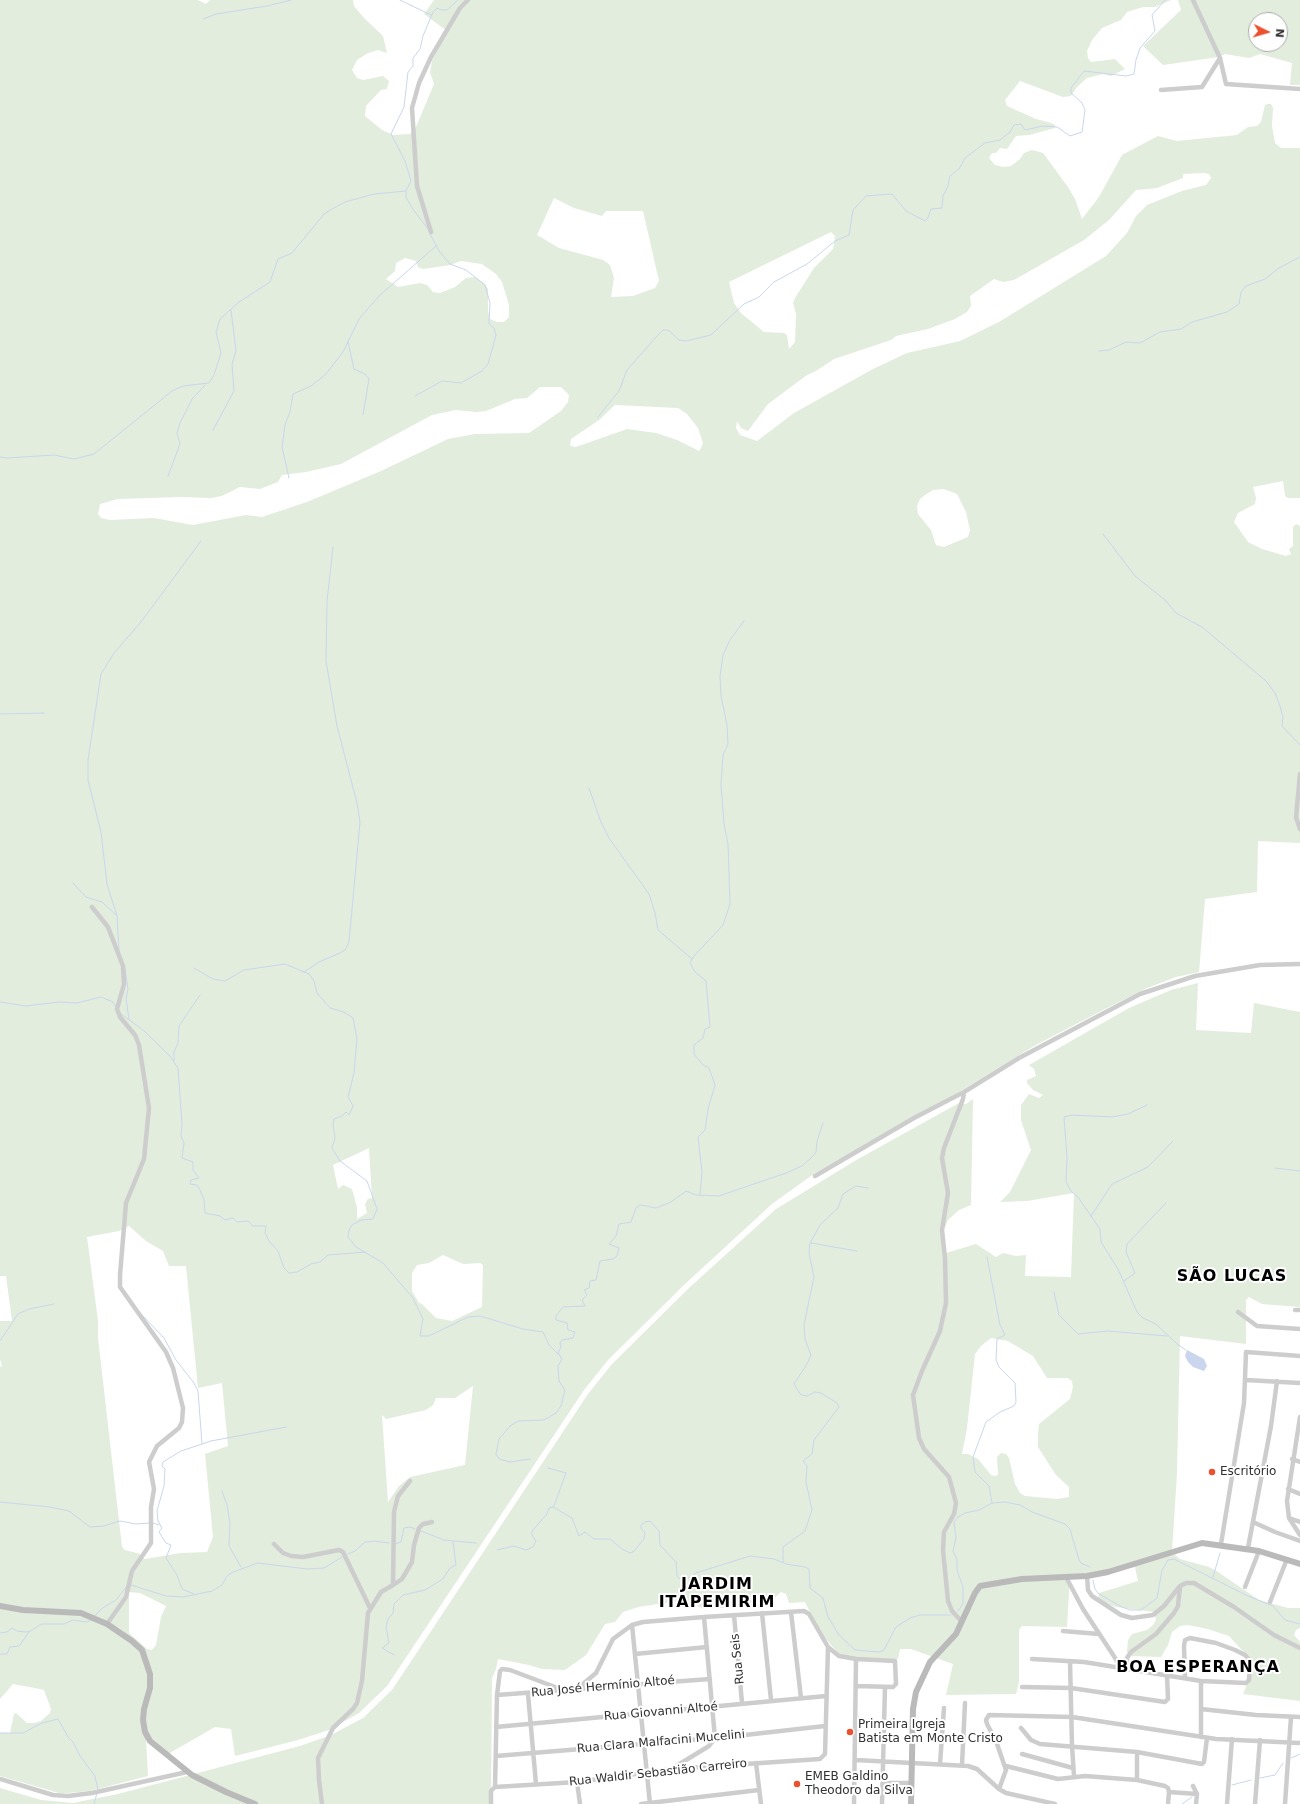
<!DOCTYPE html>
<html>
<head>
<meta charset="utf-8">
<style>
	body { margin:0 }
	#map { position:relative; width:1300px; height:1804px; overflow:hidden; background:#fff; font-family:"DejaVu Sans",sans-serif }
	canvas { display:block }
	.north { position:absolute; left:1248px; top:12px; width:40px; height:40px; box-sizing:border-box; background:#fff; border:1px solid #acacac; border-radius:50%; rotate:95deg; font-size:11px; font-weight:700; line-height:16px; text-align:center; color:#303030 }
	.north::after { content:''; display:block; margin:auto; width:14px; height:18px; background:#ea512f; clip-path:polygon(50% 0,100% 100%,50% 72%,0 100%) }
</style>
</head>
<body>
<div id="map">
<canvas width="1300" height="1804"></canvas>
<div class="north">N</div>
</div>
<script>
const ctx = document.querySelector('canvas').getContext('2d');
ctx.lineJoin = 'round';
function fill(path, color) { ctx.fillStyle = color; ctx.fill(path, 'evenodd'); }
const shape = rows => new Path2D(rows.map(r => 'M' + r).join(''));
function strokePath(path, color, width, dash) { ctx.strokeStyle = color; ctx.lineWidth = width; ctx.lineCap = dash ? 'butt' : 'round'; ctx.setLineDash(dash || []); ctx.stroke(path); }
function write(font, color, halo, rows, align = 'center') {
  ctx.font = font + ' "DejaVu Sans",sans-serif'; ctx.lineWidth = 4; ctx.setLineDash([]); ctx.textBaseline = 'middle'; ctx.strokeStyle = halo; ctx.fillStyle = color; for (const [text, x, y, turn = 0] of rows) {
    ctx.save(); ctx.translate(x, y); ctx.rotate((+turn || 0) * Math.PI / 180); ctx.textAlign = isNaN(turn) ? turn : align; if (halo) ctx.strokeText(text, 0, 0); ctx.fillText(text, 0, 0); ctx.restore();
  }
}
fill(shape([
	[0,0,198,0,206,4,210,0,353,0,354,6,364,18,383,36,387,53,378,50,368,53,357,60,352,70,357,78,363,80,383,76,389,81,387,89,381,90,366,106,365,116,382,130,393,135,410,134,416,127,434,84,430,72,432,61,447,31,424,14,434,0,1171,0,1155,7,1143,7,1127,12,1121,20,1102,28,1092,40,1087,51,1088,58,1091,62,1115,59,1125,69,1111,76,1103,74,1087,78,1077,87,1071,96,1063,97,1020,81,1005,100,1007,106,1036,119,1051,123,1055,125,1055,128,1029,135,1016,136,1007,149,1000,148,996,153,992,153,989,158,995,165,1003,167,1011,166,1020,159,1024,153,1032,150,1043,153,1068,187,1075,199,1082,219,1099,197,1122,155,1158,136,1177,141,1237,135,1248,127,1257,126,1261,122,1265,105,1268,104,1271,104,1273,108,1272,126,1275,143,1281,148,1300,148,1300,498,1288,498,1285,496,1283,481,1253,487,1256,498,1255,504,1238,513,1234,522,1248,542,1262,549,1286,556,1291,554,1289,549,1293,546,1293,527,1296,524,1300,526,1300,843,1258,841,1257,892,1205,899,1199,972,1176,977,1147,988,1105,1009,1034,1046,959,1092,815,1173,772,1204,685,1284,608,1360,584,1390,387,1686,359,1713,329,1730,298,1740,235,1756,231,1729,215,1727,168,1754,146,1740,148,1776,90,1791,67,1793,59,1793,0,1776,0,1733,10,1733,14,1714,16,1713,27,1723,34,1723,41,1721,50,1713,51,1709,44,1690,40,1689,13,1684,0,1699,0,1367,2,1366,0,1359,0,1321,12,1321,6,1276,0,1276],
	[1203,173,1209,174,1211,178,1206,185,1182,191,1147,205,1136,216,1127,233,1106,256,999,322,960,341,907,353,873,369,794,413,757,441,740,435,736,428,737,421,741,428,748,431,768,404,807,375,816,371,834,359,891,340,896,336,928,329,955,319,967,312,971,306,970,296,994,279,1003,282,1014,280,1084,240,1109,220,1136,190,1157,188,1183,178,1183,174],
	[554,198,574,208,602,216,606,211,643,211,659,281,655,288,633,296,611,297,614,278,610,265,603,260,559,248,537,235],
	[831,232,835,236,833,249,814,268,795,298,793,303,796,314,795,342,789,349,787,335,784,333,764,332,741,313,734,303,729,282],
	[405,258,416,261,418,267,423,269,450,265,461,261,482,264,496,274,502,282,509,305,509,317,504,322,497,322,490,319,488,311,488,289,484,283,475,277,466,278,455,287,440,293,433,292,427,285,420,283,398,287,386,279,395,271,396,263],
	[540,387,561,387,569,395,568,402,561,411,529,433,475,434,448,439,381,471,307,502,262,517,246,515,193,525,154,518,110,520,101,518,98,514,100,504,118,499,181,497,211,498,222,496,240,487,260,489,278,482,282,475,306,472,341,464,432,415,456,410,476,412,486,411,515,399,527,398],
	[615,405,678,408,687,414,698,428,703,443,701,448,699,451,677,440,656,433,627,429,576,447,570,446,571,439,599,420],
	[944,489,957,494,966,512,970,530,968,537,944,547,936,545,931,530,918,514,917,506,920,499,925,495,933,490],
	[369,1148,372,1198,368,1199,365,1204,367,1213,357,1219,357,1207,352,1189,343,1185,338,1189,333,1165],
	[129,1226,146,1241,163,1251,169,1266,186,1266,198,1388,222,1383,228,1446,205,1454,213,1537,207,1552,181,1553,145,1559,141,1557,140,1554,125,1550,122,1547,98,1338,98,1321,87,1237,119,1231],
	[443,1255,463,1264,480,1263,483,1265,482,1307,452,1321,436,1318,422,1304,419,1303,412,1291,412,1273,417,1265,429,1263],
	[473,1386,465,1465,410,1477,399,1486,388,1502,382,1415,386,1419,426,1410,433,1405,436,1398,455,1398],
	[129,1592,140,1593,166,1606,161,1617,156,1645,152,1650,147,1649,129,1633],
	[1178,0,1300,0,1300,85,1290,85,1292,63,1260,54,1249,58,1225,54,1219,57,1163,65,1143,46,1181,10],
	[1256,20,1280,20,1280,44,1256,44],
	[1198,983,1196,1030,1251,1033,1254,1003,1300,1012,1300,1307,1262,1304,1249,1297,1246,1300,1246,1344,1180,1336,1177,1473,1172,1552,1180,1559,1209,1567,1218,1572,1259,1600,1288,1608,1300,1608,1300,1628,1296,1630,1294,1635,1300,1642,1300,1701,1243,1694,1250,1677,1252,1661,1229,1636,1208,1629,1188,1625,1180,1626,1172,1632,1168,1645,1161,1657,1132,1656,1127,1652,1128,1640,1132,1634,1147,1630,1153,1625,1156,1620,1154,1612,1116,1607,1101,1602,1098,1599,1099,1593,1138,1581,1135,1567,1070,1576,1067,1627,1022,1626,1019,1630,1019,1682,1016,1694,946,1695,953,1664,911,1649,900,1649,898,1659,860,1659,839,1654,819,1631,805,1602,789,1603,786,1594,781,1592,768,1604,709,1609,703,1609,691,1602,678,1601,638,1607,623,1612,615,1622,605,1624,586,1655,565,1670,542,1669,529,1665,498,1659,496,1669,492,1678,491,1804,0,1804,0,1788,41,1800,73,1803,118,1794,300,1746,331,1735,363,1718,392,1690,588,1394,612,1364,689,1288,776,1209,858,1159,959,1103,966,1104,973,1099,971,1205,959,1210,948,1220,943,1232,946,1253,976,1244,996,1257,1003,1253,1016,1256,1026,1255,1025,1276,1071,1277,1074,1193,1027,1201,1000,1202,1010,1192,1031,1150,1021,1120,1021,1105,1029,1094,1039,1098,1043,1095,1033,1090,1027,1083,1027,1080,1036,1076,1034,1069,1029,1065,1129,1008,1171,990],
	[991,1338,1008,1341,1033,1356,1047,1378,1068,1378,1072,1381,1073,1387,1070,1399,1039,1424,1038,1435,1038,1447,1056,1475,1069,1487,1069,1497,1057,1499,1025,1496,1020,1493,1015,1484,1009,1458,1006,1454,1001,1453,997,1457,998,1475,995,1476,991,1475,978,1459,968,1454,962,1454,967,1428,975,1354,981,1346]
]), '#e2eddd');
fill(shape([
	[1187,1350,1204,1359,1207,1366,1204,1371,1193,1367,1188,1362,1185,1356]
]), '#c9d6ed');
strokePath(shape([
	[400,0,431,15],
	[203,19,216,14,267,6,291,0],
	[406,191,406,197,412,208,428,229],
	[348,342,354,369,365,374,369,379,363,415],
	[1099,351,1109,350,1126,342,1140,343,1160,332,1181,329,1192,322,1227,312,1239,304,1241,292,1246,286,1265,279,1279,268,1300,257],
	[415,396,442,381,461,383,482,371,488,364,496,335,494,328,489,324,490,303,485,285,466,270,450,264,439,251,430,234],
	[598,417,619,391,627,370,658,335,663,330,668,330,679,340,686,341,711,335,715,331,744,304,759,297,774,282,807,264,835,241,849,235,853,210,866,196,892,194,906,211,925,221,928,218,931,209,942,208,943,196,948,186,950,176,959,169,965,158,985,143,1000,140,1010,132,1014,125,1021,124,1025,130,1043,126,1057,127,1070,136,1082,132,1085,110,1082,103,1071,93,1071,88,1084,71,1126,76,1134,74,1136,60,1140,48,1155,31,1152,15,1165,0],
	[213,430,234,391,232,364,236,351,231,310],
	[0,457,7,458,54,455,74,459,94,454,172,391,183,386,209,383,214,375,221,353,216,332,220,319,239,302,270,282,278,259,292,253,324,214,332,209,345,202,374,194,406,191,411,181,405,161,391,134,404,107,408,72,413,66,413,58,420,49,423,36,433,12,437,8,441,10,447,10,458,0],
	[168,476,180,444,177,433,180,423,192,399,205,385],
	[289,478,282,447,285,425,290,412,293,394,311,386,326,374,343,352,359,319,379,296,436,246],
	[1103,534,1135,576,1165,600,1176,613,1202,627,1266,681,1275,693,1280,706,1283,717,1282,726,1300,745],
	[0,714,44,713],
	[589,788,601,822,609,838,649,894,655,913,658,930,692,959],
	[73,883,86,897,102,902,116,915],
	[119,951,117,916,107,884,101,832,88,780,88,760,101,674,114,653,141,622,201,541],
	[194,968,213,979,225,981,244,970,285,964,309,974,314,981,317,993,330,1008,344,1012,353,1018,357,1039,354,1073,348,1097,353,1106,349,1115,346,1112,342,1116,334,1119,333,1125,335,1138,332,1148,340,1161,367,1181,377,1209,373,1219,361,1220,352,1225,349,1230,348,1237,356,1247,383,1263,413,1298,423,1319,420,1336,429,1336,468,1317,480,1316,523,1329,543,1332,549,1345,561,1357],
	[125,969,128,989,126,999,129,1019],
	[304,972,319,962,340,953,345,950,349,942,360,822,357,803,337,726,326,661,327,601,333,547],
	[0,1002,26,1006,59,1002,77,1003,101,997,113,1002,116,1007],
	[121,1014,143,1030,169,1055,178,1068,182,1124,181,1136,184,1143,182,1158,193,1162,193,1170,199,1178,191,1180,190,1184,197,1185,200,1190,204,1200,205,1213,220,1216,225,1220,233,1218,237,1222,248,1221,253,1226,266,1226,265,1233,269,1241,278,1251,284,1268,289,1273,297,1272,311,1264,320,1262,328,1255,366,1252],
	[174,1061,174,1052,178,1043,179,1026,200,995],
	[1147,1105,1128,1114,1112,1117,1072,1115,1064,1117,1067,1157,1066,1182,1071,1191,1078,1197,1100,1229,1101,1242,1118,1269,1137,1312,1143,1318,1156,1324,1177,1344,1186,1350],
	[1275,1168,1300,1171],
	[700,1194,702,1172,698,1137,705,1130,708,1109,715,1085,709,1068,703,1065,694,1054,694,1045,703,1038,705,1029,710,1027,706,981,695,972,690,963,694,956,723,925,730,904,728,844,724,824,721,785,723,755,728,744,727,725,721,696,720,676,723,655,730,640,744,621],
	[1091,1216,1112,1184,1148,1167,1173,1141],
	[811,1243,857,1251],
	[987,1257,1000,1325,1005,1335,997,1339,996,1360,999,1367,1015,1383,1016,1402,1014,1406,1000,1412,986,1422,973,1457,975,1472,989,1486,992,1503],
	[1124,1281,1135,1273,1126,1252,1127,1244,1166,1203],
	[1054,1292,1059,1315,1078,1334,1108,1331,1167,1336],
	[142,1315,164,1338,176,1360,194,1383,198,1391,202,1444],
	[0,1341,18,1314,29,1309,54,1304],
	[530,1459,510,1462,499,1459,496,1454,499,1439,510,1426,518,1421,544,1420,556,1413,561,1406,565,1390,559,1381,558,1366,562,1359,558,1353,561,1347,560,1343,562,1340,573,1338,575,1332,568,1330,567,1323,556,1320,556,1316,563,1307,585,1306,582,1300,587,1295,584,1290,589,1288,590,1281,596,1280,600,1261,613,1259,617,1256,619,1248,609,1244,616,1236,619,1224,631,1222,636,1208,640,1205,656,1208,671,1202,686,1191,696,1195,719,1196,786,1173,802,1166,812,1157,816,1152,817,1141,823,1123],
	[548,1468,566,1473,554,1506],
	[222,1491,227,1505,230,1523,229,1546,241,1567],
	[0,1502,50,1507,69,1511,90,1527,104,1526,120,1521,136,1524,150,1523],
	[553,1507,572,1518,579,1536,585,1532,594,1539,610,1539,622,1549,630,1553,633,1552,644,1539,645,1533,641,1528,641,1525,645,1522,650,1521,659,1531,660,1545,676,1562,677,1576,680,1579,689,1578,696,1573,750,1556,774,1559,786,1564,805,1567,809,1569,810,1588,823,1598,828,1617,839,1635,855,1650,879,1652,884,1650,896,1627,910,1618,920,1615,951,1615],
	[153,1523,159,1525],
	[421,1531,444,1540,476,1543],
	[395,1544,401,1542,404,1528,410,1527,415,1529],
	[497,1550,514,1546,526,1550,533,1547,536,1541,532,1535,532,1531,547,1514,549,1508,553,1507],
	[348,1554,355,1551,365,1542,374,1541,389,1543],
	[783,1562,783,1547,805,1531,812,1510,806,1482,807,1466,803,1461,812,1454,814,1440,839,1407,837,1403,821,1393,815,1392,807,1396,801,1395,794,1384,807,1364,811,1355,805,1339,804,1325,814,1277,809,1253,810,1243,820,1225,838,1208,843,1194,856,1186,868,1188],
	[1213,1577,1220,1553],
	[1093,1580,1095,1589,1099,1594,1122,1607,1130,1610,1141,1610,1157,1598,1162,1570,1168,1560,1174,1559,1248,1596,1273,1606,1285,1620,1300,1624],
	[131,1585,166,1596,183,1597,212,1591,222,1585,227,1576,233,1572,258,1563,307,1569,324,1568,342,1557],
	[194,1594,182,1589,177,1575,166,1558,171,1545,166,1543,159,1532,162,1528,158,1521,157,1511,164,1486,165,1469,162,1466,163,1462,181,1451,211,1441,286,1427],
	[958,1611,963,1604,963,1587,957,1570,957,1559,953,1551,956,1538,954,1522,958,1517,965,1513,979,1510,992,1503,1005,1502,1020,1505,1032,1512,1065,1524,1070,1529,1079,1560,1081,1563,1090,1567],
	[95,1616,101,1609,116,1600,127,1586],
	[0,1633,7,1632,12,1628,17,1631,26,1632,31,1631,41,1624,64,1624,73,1620,87,1622,91,1620],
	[0,1654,7,1654,10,1647,19,1646,29,1632],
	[394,1655,382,1648,389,1643,386,1627,388,1619,393,1613,394,1604,403,1595,425,1590,443,1579,450,1568,456,1565,453,1542],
	[0,1733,23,1733,42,1723,58,1719,68,1737,73,1742,80,1756,95,1776,98,1790],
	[1291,1758,1300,1754],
	[1260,1778,1275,1775,1283,1763],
	[1232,1785,1251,1780],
	[94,1804,97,1793],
	[1182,1804,1192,1797]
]), '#c9d6ed', 1);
strokePath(shape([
	[1220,58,1226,84,1300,89],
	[1161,90,1202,87,1220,58,1193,0],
	[431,232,417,186,412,108,419,83,431,57,460,8,468,0],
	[1300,774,1296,817,1300,829],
	[92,907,108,927,123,966,124,984,117,1009,120,1017,135,1035,139,1045,149,1108,144,1159,126,1203,120,1275,120,1287,166,1352,173,1368,183,1408,182,1422,179,1428,157,1446,149,1462,154,1489,151,1507,151,1543,132,1571,126,1597,107,1624],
	[815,1176,914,1118,964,1092,1019,1058,1140,994,1195,976,1260,965,1300,964],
	[1295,1310,1300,1310],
	[1238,1312,1257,1326,1300,1329],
	[1246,1380,1300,1383],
	[1300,1417,1287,1501,1289,1518,1300,1535],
	[1292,1459,1300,1462],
	[1288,1489,1300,1494],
	[1289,1518,1300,1522],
	[1253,1522,1275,1532,1300,1541],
	[274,1544,283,1553,291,1556,303,1557,339,1550,343,1552,370,1608],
	[1221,1544,1244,1403,1246,1352,1300,1356],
	[1248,1548,1271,1426,1277,1381],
	[1087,1576,1088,1590,1092,1596,1121,1615,1132,1618,1153,1615,1164,1606,1180,1586,1186,1583,1194,1583,1234,1607,1274,1635,1300,1648],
	[1066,1577,1083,1609,1121,1667],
	[393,1585,402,1579,412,1562,414,1545,419,1528,423,1524,432,1522],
	[1245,1587,1259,1551],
	[1270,1602,1287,1559],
	[791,1612,801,1698],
	[762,1613,771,1700],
	[734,1615,742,1703],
	[962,1622,952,1611,948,1601,943,1550,944,1532,954,1514,956,1503,949,1477,924,1449,919,1438,913,1395,922,1371,940,1331,946,1303,945,1258,942,1230,948,1193,942,1158,944,1148,963,1099,964,1092],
	[632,1625,650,1804],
	[1063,1631,1099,1634],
	[635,1654,707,1647],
	[1032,1659,1084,1662,1201,1681,1246,1683,1249,1680,1250,1661,1245,1655,1235,1650,1216,1643,1190,1638,1185,1640,1184,1646,1185,1678],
	[1070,1661,1072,1746,1074,1776],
	[1126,1668,1127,1658,1131,1652,1156,1634,1174,1613,1178,1606,1180,1586],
	[1022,1687,1071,1688,1165,1702,1168,1699,1167,1675],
	[577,1689,596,1673,613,1639,632,1625,643,1622,704,1617,804,1611,809,1614,828,1647,839,1656,856,1659,895,1661,896,1684,893,1687,857,1686],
	[528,1694,536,1784],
	[497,1695,710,1679],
	[1201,1709,1256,1715,1300,1717],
	[496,1727,826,1696],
	[1021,1728,1031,1740,1040,1744,1137,1752,1202,1764,1204,1762,1207,1738],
	[1201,1737,1201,1681],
	[1022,1754,1073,1768],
	[496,1756,727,1737,825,1726],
	[856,1760,968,1766,977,1769,999,1789,1006,1793,1055,1804],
	[756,1763,761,1804],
	[940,1764,944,1708],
	[962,1765,965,1703],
	[1006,1766,1058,1779,1085,1776,1137,1780,1165,1786,1168,1788,1169,1792,1168,1804],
	[673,1768,709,1746,715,1738,704,1617],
	[0,1779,53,1795,68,1796,92,1793,187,1772],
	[1137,1780,1137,1752],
	[577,1782,580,1804],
	[883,1783,912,1783],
	[1193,1786,1197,1794,1196,1804],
	[495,1787,577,1782,672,1769,820,1759,825,1754,828,1647],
	[999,1789,1006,1770,996,1741,987,1724,986,1720,989,1715,1072,1717,1216,1739,1300,1743],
	[1169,1792,1197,1794],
	[322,1804,319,1780,318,1758,333,1728,353,1709,357,1703,362,1681,368,1613,381,1592,393,1585,394,1512,398,1496,410,1481],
	[491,1804,491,1791,495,1787,497,1695,500,1671,502,1669,510,1670,563,1690],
	[641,1804,759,1790],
	[854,1804,856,1659],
	[882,1804,885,1687],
	[1227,1804,1232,1739],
	[1255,1804,1260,1740],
	[1285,1804,1291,1717]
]), '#cdcdcd', 4.5);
strokePath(shape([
	[0,1606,23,1610,81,1613,107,1624,132,1641,142,1650,150,1674,150,1688,144,1709,143,1720,145,1732,150,1741,192,1775,226,1792,255,1804],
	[911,1804,913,1709,916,1692,930,1662,956,1634,975,1593,980,1586,1022,1579,1087,1576,1108,1572,1202,1543,1259,1551,1300,1564]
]), '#bababa', 6);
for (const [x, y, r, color] of [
	[1212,1472,4,"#ea512f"],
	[850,1732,4,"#ea512f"],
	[797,1784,4,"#ea512f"]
]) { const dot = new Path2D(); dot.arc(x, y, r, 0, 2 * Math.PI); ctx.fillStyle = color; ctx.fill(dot); strokePath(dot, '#fff', 1.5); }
write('12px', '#303030', '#fff', [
	["Escritório",1220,1472],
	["Primeira Igreja",858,1725],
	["Batista em Monte Cristo",858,1739],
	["EMEB Galdino",805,1777],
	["Theodoro da Silva",805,1791]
], 'left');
write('12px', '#303030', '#fff', [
	["Rua Seis",738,1659,-96],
	["Rua José Hermínio Altoé",603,1687,-5],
	["Rua Giovanni Altoé",661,1712,-5],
	["Rua Clara Malfacini Mucelini",661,1742,-5],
	["Rua Waldir Sebastião Carreiro",658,1773,-6]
]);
ctx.letterSpacing = '1px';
write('bold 16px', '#000', '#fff', [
	["SÃO LUCAS",1232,1277],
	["JARDIM",717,1585],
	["ITAPEMIRIM",717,1603],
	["BOA ESPERANÇA",1198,1668]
]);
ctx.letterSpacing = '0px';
</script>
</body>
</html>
